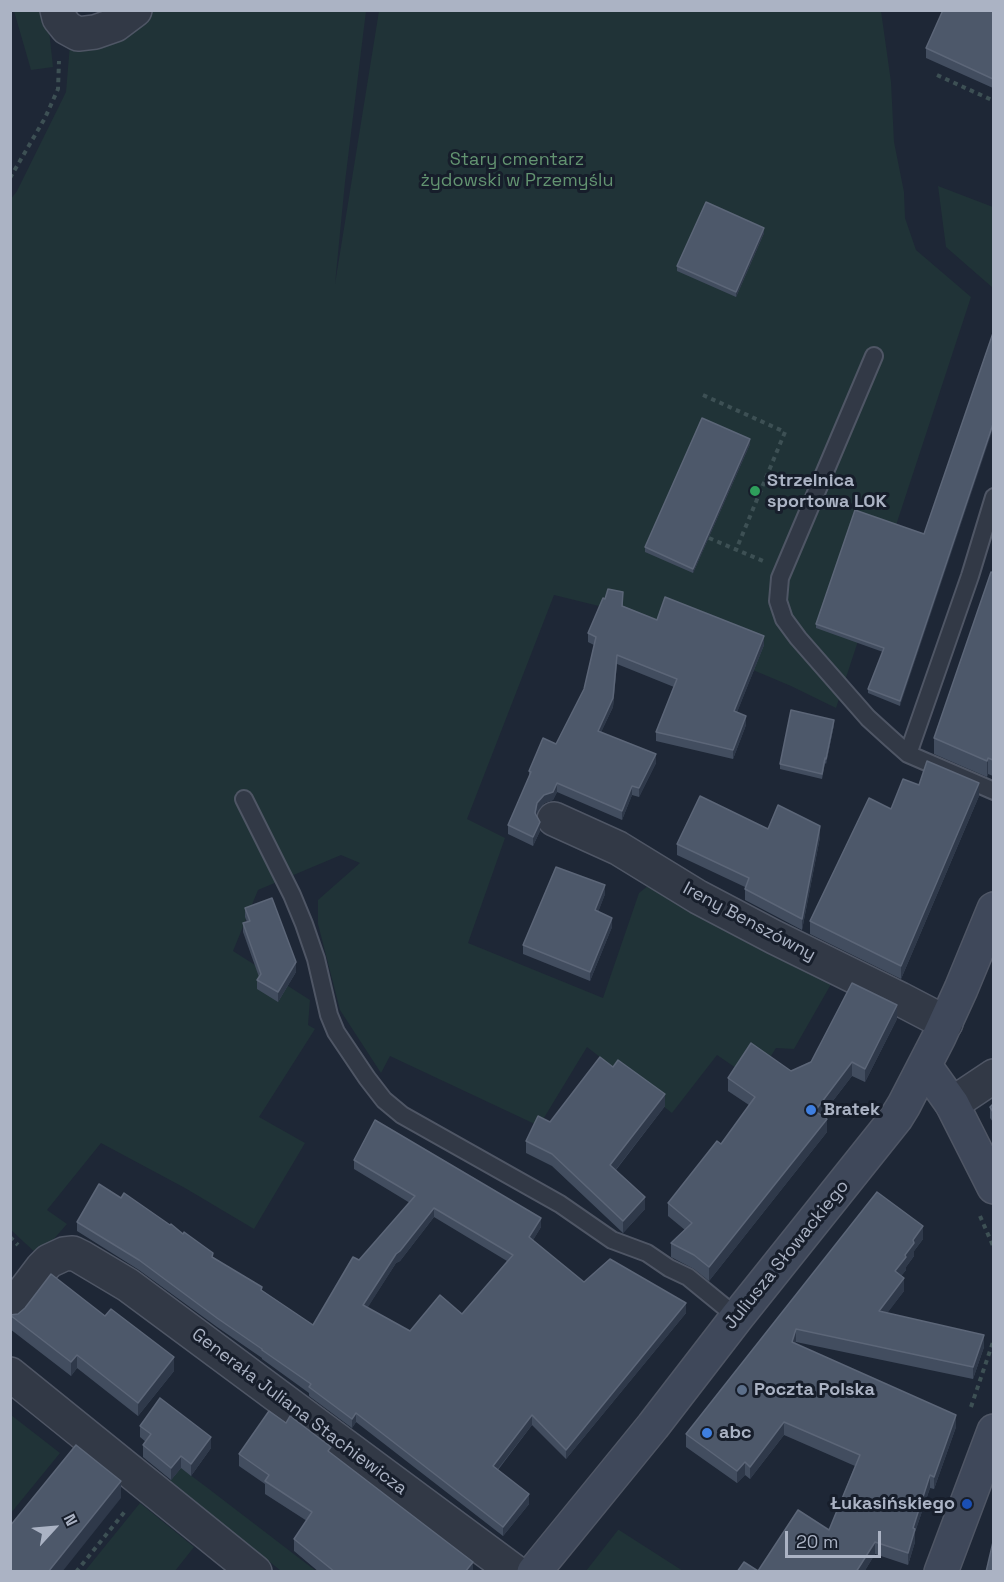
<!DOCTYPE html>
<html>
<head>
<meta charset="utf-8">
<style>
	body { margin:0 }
	#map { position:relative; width:1004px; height:1582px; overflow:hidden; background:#1e2736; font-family:"Space Grotesk",sans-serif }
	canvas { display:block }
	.frame { position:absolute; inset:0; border:12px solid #abb3c4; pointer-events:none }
	.north { position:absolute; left:24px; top:1498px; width:60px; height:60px; -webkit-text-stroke:4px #171e2b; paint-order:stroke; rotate:64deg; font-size:16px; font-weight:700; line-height:24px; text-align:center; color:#abb3c4 }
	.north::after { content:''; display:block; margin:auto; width:21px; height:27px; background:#abb3c4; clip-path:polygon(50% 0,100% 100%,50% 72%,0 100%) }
	.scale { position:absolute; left:785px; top:1531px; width:96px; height:27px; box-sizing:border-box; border:3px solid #abb3c4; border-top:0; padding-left:8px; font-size:18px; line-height:21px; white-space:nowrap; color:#abb3c4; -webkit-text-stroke:4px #171e2b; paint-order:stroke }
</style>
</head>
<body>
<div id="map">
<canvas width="1004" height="1582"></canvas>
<div class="frame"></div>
<div class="north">N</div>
<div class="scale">20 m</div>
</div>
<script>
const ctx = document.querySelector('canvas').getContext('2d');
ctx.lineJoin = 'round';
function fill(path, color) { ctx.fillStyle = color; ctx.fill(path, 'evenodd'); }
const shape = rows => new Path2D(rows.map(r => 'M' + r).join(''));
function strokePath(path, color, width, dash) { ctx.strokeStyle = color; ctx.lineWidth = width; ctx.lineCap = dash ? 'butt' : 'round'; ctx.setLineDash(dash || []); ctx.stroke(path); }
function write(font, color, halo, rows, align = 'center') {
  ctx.font = font + ' "Space Grotesk",sans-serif'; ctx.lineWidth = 6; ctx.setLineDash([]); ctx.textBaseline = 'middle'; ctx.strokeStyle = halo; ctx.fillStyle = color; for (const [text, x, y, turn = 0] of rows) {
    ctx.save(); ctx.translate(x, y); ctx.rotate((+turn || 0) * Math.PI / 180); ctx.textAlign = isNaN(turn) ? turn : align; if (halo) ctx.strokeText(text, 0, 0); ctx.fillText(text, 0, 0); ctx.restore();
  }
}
fill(shape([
	[14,11,47,11,53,67,31,70],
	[148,11,366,11,345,182,335,284,379,11,881,11,891,82,894,142,904,192,905,218,916,250,971,297,836,708,791,686,603,607,554,595,467,819,505,838,468,943,603,998,639,893,649,885,834,979,794,1049,776,1048,755,1081,717,1055,672,1113,587,1047,539,1126,390,1056,381,1073,340,1010,318,924,318,900,360,863,341,855,258,890,233,951,310,1000,308,1025,315,1029,259,1117,305,1143,254,1229,185,1188,101,1143,47,1210,67,1224,39,1256,11,1230,10,200,17,191,66,92,70,44],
	[938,186,993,207,993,288,946,247],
	[11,1415,60,1453,11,1513],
	[181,1468,205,1486,316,1571,281,1571,170,1481],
	[140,1503,194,1547,175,1571,85,1571],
	[618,1530,619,1530,683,1571,586,1571]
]), '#203337');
const lane = shape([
	[874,356,780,578,778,601,784,619,798,638,868,718,890,738,908,754,994,791],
	[908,754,970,576,994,497],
	[244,799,292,895,304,924,316,959,329,1015,336,1032,367,1078,384,1100,402,1115,560,1204,612,1240,647,1253,669,1268,688,1277,737,1317]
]);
const street = shape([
	[57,10,59,18,67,28,78,34,95,32,115,25,135,10],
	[554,819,618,848,698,897,774,937,900,999,946,1023],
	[952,1104,994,1076],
	[10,1310,42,1268,49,1261,64,1254,73,1253,81,1257,128,1285,515,1572],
	[10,1374,255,1572]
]);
const secondary = shape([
	[925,1066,952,1104,994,1187],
	[534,1572,653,1426,737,1317,896,1118,904,1105,939,1037,961,989,994,909],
	[941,1572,994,1431]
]);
strokePath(lane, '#4f5665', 20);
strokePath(street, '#4f5665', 36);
strokePath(secondary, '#4f5665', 36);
strokePath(shape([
	[937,75,994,101],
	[10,178,45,118,58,89,59,61],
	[703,395,785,432,736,550],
	[709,538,763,561],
	[980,1216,994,1248],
	[10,1237,18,1245],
	[971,1407,994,1339],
	[76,1572,127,1509]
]), '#3d5054', 4, [4.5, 4.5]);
strokePath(lane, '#323946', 16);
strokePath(street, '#323946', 33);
strokePath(secondary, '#3f485a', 33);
fill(shape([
	[993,10,993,88,926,58,926,48],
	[764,233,736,297,677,271,677,266],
	[750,444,693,573,645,552,645,547],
	[924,534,900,706,868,693,868,689,883,652,816,628,816,624],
	[993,573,993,776,988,774,987,777,934,754,934,738],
	[605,599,623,601,623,606,657,620,764,645,737,712,746,725,733,759,656,741,656,732,674,687,617,664,613,707,601,732,656,763,639,797,632,795,622,820,557,792,553,800,544,803,537,812,536,815,540,831,533,846,508,834,508,825,529,778,529,771,556,744,584,689,594,645,588,642,588,633],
	[834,725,826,764,825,763,822,779,780,769,780,764],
	[919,785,979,796,901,979,810,934,810,921,891,809],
	[768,829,820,837,802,930,745,900,745,887,677,855,677,844],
	[605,894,598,912,612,927,590,981,523,954,523,945],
	[245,908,296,972,278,1002,257,989,257,980,259,977,243,932,243,923,247,922,245,917],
	[897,1019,865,1082,852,1076,822,1115,827,1132,709,1281,694,1269,671,1257,671,1243,685,1230,668,1216,668,1203,721,1144,749,1105,728,1091,728,1078,791,1071],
	[993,1104,993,1122,990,1118,990,1107],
	[665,1106,616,1170,645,1209,623,1233,552,1166,526,1153,526,1141,550,1122],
	[354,1160,541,1227,533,1240,584,1282,686,1313,566,1459,532,1425,498,1470,529,1504,503,1536,356,1422,352,1428,309,1396,309,1393,262,1359,262,1358,217,1327,139,1270,77,1231,77,1222,121,1198,183,1234,213,1257,313,1325,359,1260,410,1203,354,1169],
	[434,1217,507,1261,462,1314,410,1331,367,1308,396,1263,400,1261],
	[877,1192,923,1239,914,1251,914,1256,906,1267,906,1270,901,1276,904,1291,887,1313,984,1347,973,1379,796,1342,795,1343,956,1427,934,1489,930,1488,915,1532,915,1542,908,1565,875,1554,864,1572,737,1572,758,1571,829,1530,855,1466,784,1435,750,1479,745,1475,737,1483,686,1447,686,1434],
	[10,1315,174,1371,138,1416,77,1368,71,1376,10,1329],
	[140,1426,211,1448,191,1476,181,1468,171,1480,143,1457,143,1445,146,1442,140,1437],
	[239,1454,331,1454,473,1572,319,1572,294,1551,294,1539,307,1521,265,1494,265,1484,239,1466]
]), '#424d5f');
fill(shape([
	[764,228,764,233,736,297,736,292],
	[993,424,993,429,900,706,900,701],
	[750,439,750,444,693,573,693,569],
	[764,636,764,645,734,720,734,711],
	[617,655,613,707,598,739,598,731],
	[746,716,746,725,733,759,733,750],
	[834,720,834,725,826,764,826,759],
	[656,754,656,763,639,797,639,788],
	[988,758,988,774,987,777,987,761],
	[557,783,557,792,553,800,544,803,537,812,535,821,537,803,544,795],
	[979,783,979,796,901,979,901,966],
	[632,786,632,795,622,820,622,811],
	[540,822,540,831,533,846,533,837],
	[820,826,820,837,802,930,802,919],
	[605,885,605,894,595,920,595,910],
	[612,918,612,927,590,981,590,972],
	[296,962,296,972,278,1002,278,992],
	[897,1005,897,1019,865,1082,865,1069],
	[852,1062,852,1076,815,1124,815,1111],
	[665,1094,665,1106,610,1177,610,1165],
	[827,1119,827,1132,709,1281,709,1267],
	[645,1197,645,1209,623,1233,623,1221],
	[434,1208,434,1217,400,1261,396,1263,363,1315,363,1305,396,1254],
	[541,1218,541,1227,529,1247,529,1237],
	[923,1226,923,1239,914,1251,914,1256,906,1267,906,1270,895,1284,895,1271,913,1240],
	[904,1278,904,1291,879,1324,879,1311],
	[686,1303,686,1313,566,1459,566,1450],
	[796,1329,796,1342,792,1354,792,1342],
	[984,1335,984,1347,973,1379,973,1367],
	[77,1355,77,1368,71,1376,71,1362],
	[174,1357,174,1371,138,1416,138,1403],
	[356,1413,356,1422,352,1428,352,1419],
	[532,1415,532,1425,493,1475,493,1466],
	[956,1415,956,1427,934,1489,934,1477],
	[784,1422,784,1435,750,1479,750,1467],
	[211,1437,211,1448,191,1476,191,1464],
	[181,1456,181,1468,171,1480,171,1468],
	[745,1462,745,1475,737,1483,737,1471],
	[930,1475,930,1488,915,1532,915,1542,908,1565,908,1553,913,1528],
	[121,1481,121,1498,62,1572,48,1572],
	[529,1494,529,1504,503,1536,503,1527],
	[875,1542,875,1554,864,1572,856,1572],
	[473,1562,473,1572,465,1572]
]), '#2f394a');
const building = shape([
	[943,10,993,10,993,79,926,48,943,10],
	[706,202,764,228,736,292,677,266,706,202],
	[993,333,993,424,900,701,868,689,884,648,816,624,855,510,924,534,993,333],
	[702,418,750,439,693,569,645,547,702,418],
	[991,572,993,573,993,760,988,758,987,761,934,738,991,572],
	[608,589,623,592,622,606,657,620,665,597,764,636,734,711,746,716,733,750,656,732,677,679,617,655,613,698,598,731,656,754,639,788,632,786,622,811,557,783,553,792,544,795,537,803,535,813,540,822,533,837,508,825,531,772,529,771,543,738,556,744,584,689,596,637,588,633,603,598,605,599,608,589],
	[791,710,834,720,826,759,825,758,822,774,780,764,791,710],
	[927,761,979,783,901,966,810,921,869,798,891,809,903,779,919,785,927,761],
	[700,796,768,829,778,805,820,826,802,919,745,889,749,878,677,844,700,796],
	[556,867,605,885,595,910,612,918,590,972,523,945,556,867],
	[272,898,296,962,278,992,257,980,261,974,243,923,250,921,245,908,272,898],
	[852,983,897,1005,865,1069,852,1062,815,1111,827,1119,709,1267,694,1255,671,1243,692,1223,668,1203,717,1141,721,1144,755,1097,728,1078,751,1043,791,1071,811,1062,852,983],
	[600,1057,613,1067,618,1060,665,1094,610,1165,645,1197,623,1221,552,1154,526,1141,538,1116,550,1122,600,1057],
	[993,1104,993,1112,990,1107,993,1104],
	[375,1120,541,1218,529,1237,584,1282,610,1259,686,1303,566,1450,532,1415,493,1466,529,1494,503,1527,356,1413,352,1419,309,1387,311,1384,262,1350,262,1349,217,1318,139,1260,77,1222,99,1184,121,1198,124,1193,170,1225,171,1224,183,1234,184,1232,213,1253,212,1257,262,1287,261,1290,313,1325,353,1257,359,1260,415,1196,354,1160,375,1120],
	[434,1208,513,1255,462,1314,440,1295,410,1331,363,1305,396,1254,400,1251,434,1208],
	[877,1192,923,1226,913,1240,914,1243,905,1255,906,1257,895,1271,904,1278,879,1311,984,1335,973,1367,796,1329,792,1342,956,1415,934,1477,930,1475,913,1528,915,1529,908,1553,875,1542,856,1572,737,1572,744,1562,758,1571,798,1510,829,1530,860,1455,784,1422,750,1467,745,1462,737,1471,686,1434,877,1192],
	[51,1274,105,1316,111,1309,174,1357,138,1403,77,1355,71,1362,10,1315,18,1314,25,1308,51,1274],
	[160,1398,211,1437,191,1464,181,1456,171,1468,143,1445,151,1434,140,1426,160,1398],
	[269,1411,286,1423,290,1416,331,1447,328,1451,473,1562,465,1572,335,1572,294,1539,312,1512,265,1481,269,1475,239,1454,269,1411],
	[76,1445,121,1481,48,1572,10,1572,10,1526,76,1445],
	[993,1542,993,1572,986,1572,993,1542]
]);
fill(building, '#4d586a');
strokePath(building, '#5c6678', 1.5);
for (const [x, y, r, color] of [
	[755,491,6,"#2e9e5b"],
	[811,1110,6,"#3f7fe0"],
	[742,1390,6,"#5c6f8a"],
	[707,1433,6,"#3f7fe0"],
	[967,1504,6,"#1a4fb4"]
]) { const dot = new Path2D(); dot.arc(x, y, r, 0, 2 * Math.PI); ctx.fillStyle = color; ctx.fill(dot); strokePath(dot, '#171e2b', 2); }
write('18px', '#639471', '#171e2b', [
	["Stary cmentarz",517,160],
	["żydowski w Przemyślu",517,181]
]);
write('bold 18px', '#abb3c4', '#171e2b', [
	["Strzelnica",767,481],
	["sportowa LOK",767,502],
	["Bratek",823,1110],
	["Poczta Polska",754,1390],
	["abc",719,1433],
	["Łukasińskiego",955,1504,"right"]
], 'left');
write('18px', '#abb3c4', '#171e2b', [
	["Ireny Benszówny",749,922,28],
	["Juliusza Słowackiego",787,1255,-51],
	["Generała Juliana Stachiewicza",299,1412,37]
]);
</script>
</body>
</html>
